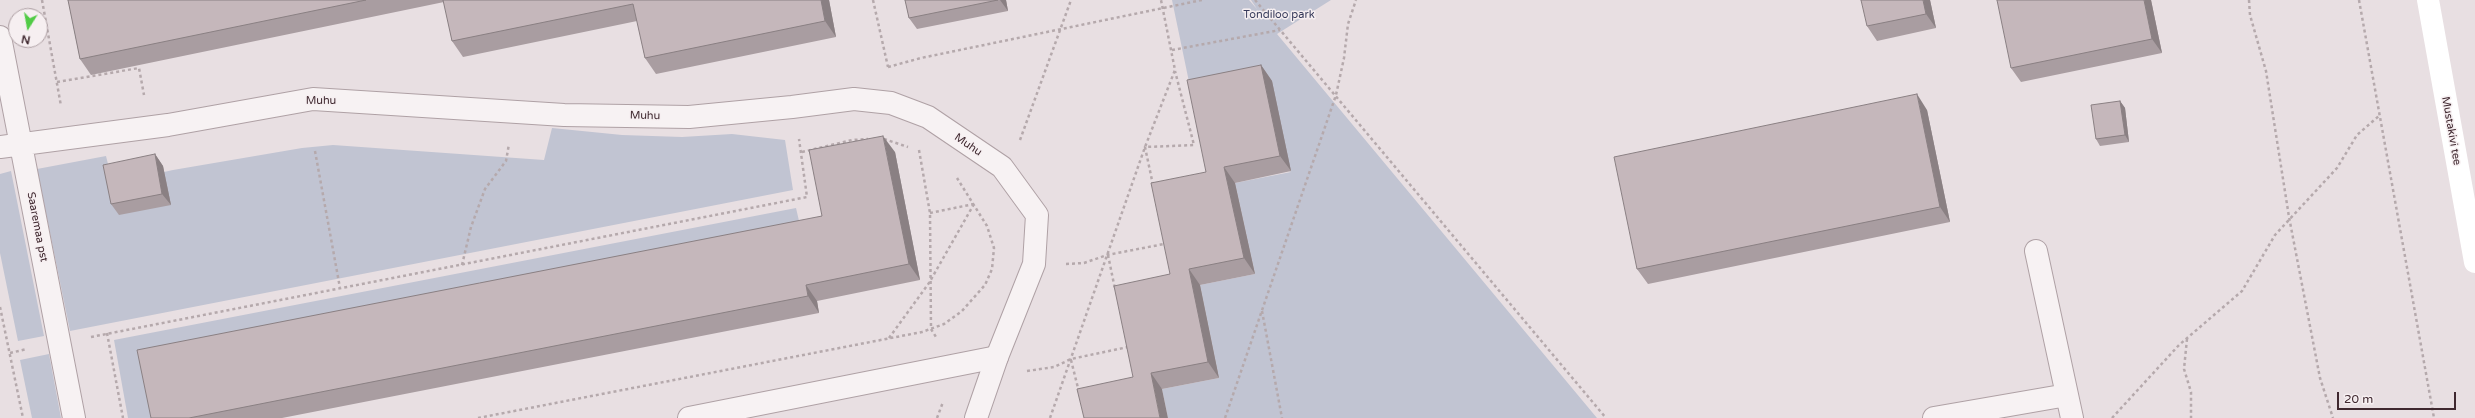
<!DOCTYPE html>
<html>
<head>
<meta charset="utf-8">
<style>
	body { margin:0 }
	#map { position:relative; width:2475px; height:418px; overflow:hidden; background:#e8dfe2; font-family:"Varela Round",sans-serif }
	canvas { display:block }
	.north { position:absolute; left:8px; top:8px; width:40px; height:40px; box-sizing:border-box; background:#f6eff1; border:1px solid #ad9fa3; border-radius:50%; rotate:191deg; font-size:11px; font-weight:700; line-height:16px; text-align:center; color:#3f282f }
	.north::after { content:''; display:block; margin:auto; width:14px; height:18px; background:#51cb46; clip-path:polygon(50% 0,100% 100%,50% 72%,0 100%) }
	.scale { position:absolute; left:2337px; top:392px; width:119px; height:18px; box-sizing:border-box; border:2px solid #3f282f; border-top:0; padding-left:5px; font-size:12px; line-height:14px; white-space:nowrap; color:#3f282f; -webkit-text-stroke:3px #f6eff1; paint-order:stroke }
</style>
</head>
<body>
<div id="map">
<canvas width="2475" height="418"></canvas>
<div class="north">N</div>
<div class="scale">20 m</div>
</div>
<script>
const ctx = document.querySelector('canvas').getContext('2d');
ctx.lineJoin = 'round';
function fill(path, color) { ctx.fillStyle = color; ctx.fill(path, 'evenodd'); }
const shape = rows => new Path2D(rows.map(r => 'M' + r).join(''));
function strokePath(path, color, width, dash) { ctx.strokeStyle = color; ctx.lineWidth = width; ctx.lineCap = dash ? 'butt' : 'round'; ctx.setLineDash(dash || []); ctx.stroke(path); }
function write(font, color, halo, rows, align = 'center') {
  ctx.font = font + ' "Varela Round",sans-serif'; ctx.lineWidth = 3; ctx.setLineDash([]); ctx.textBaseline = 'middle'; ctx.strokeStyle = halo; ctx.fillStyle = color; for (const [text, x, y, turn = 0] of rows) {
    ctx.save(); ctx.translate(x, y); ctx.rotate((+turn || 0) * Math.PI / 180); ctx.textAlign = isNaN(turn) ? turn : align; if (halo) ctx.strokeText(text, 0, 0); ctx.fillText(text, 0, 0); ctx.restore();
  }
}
fill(shape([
	[1172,0,1249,0,1257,9,1251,0,1331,0,1277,34,1597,418,1168,418,1162,389,1219,378,1200,285,1255,274,1235,183,1291,172,1199,130],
	[552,128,622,135,682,137,732,134,785,140,793,190,70,331,37,169,106,156,111,176,170,205,164,172,173,170,302,148,333,145,544,160],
	[11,171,44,336,18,341,0,253,0,174],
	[796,208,803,238,159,418,128,418,114,340],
	[49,354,61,418,32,418,20,360]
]), '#c1c4d2');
const lane = shape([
	[2036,251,2072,418],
	[689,418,997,357],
	[1934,418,2067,395]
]);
const street = shape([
	[0,37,74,418],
	[0,147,168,125,313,99,564,115,689,117,792,107,854,99,891,103,928,117,1002,167,1037,215,1034,264,997,357,976,418]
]);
strokePath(lane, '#afa1a5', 24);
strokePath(street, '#afa1a5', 24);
strokePath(shape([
	[42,0,61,106],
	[873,0,888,67],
	[1255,0,1606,418],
	[2249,0,2250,15,2266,71,2289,217,2320,378,2333,418],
	[2359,0,2434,418],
	[1172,50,1280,30],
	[888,67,921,58,1202,0],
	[57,82,139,68,144,95],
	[884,139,908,147],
	[1020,140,1071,0],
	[919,150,930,213,931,329,936,337],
	[315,151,340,288],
	[802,152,852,140,868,139],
	[1153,185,1145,147,1194,145,1175,71],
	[930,213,974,204],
	[1108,255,1115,289],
	[1066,264,1084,263,1107,255,1164,244],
	[462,265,471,227,485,189,506,161,509,144],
	[0,307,23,418],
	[1262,311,1282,418],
	[107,333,123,418],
	[91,337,807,197,799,139],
	[889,338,929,283,974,204],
	[2187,339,2184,369,2191,392,2191,418],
	[10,353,27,349],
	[1071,360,1079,392],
	[1027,371,1054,367,1071,359,1128,347],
	[478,418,922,332,944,324,962,311,985,285,992,269,994,248,987,226,957,178],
	[937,418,943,402],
	[1050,418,1145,147,1175,70,1161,0],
	[1225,418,1336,95,1344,58,1348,24,1356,0],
	[2112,418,2179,345,2242,291,2275,235,2337,168,2357,135,2380,115]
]), '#b5a9ac', 2.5, [3, 3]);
strokePath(lane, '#f7f2f3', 22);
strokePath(street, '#f7f2f3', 22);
strokePath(shape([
	[2428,0,2475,262]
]), '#fff', 22);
fill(shape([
	[68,0,829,0,836,37,656,74,645,58,637,21,463,57,452,41,444,2,91,75,80,59],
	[905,0,1006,0,1008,11,917,29,909,18],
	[1930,0,1936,28,1877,41,1867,26],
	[2151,0,2162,53,2021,82,2011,68],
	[1261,65,1272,81,1291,171,1235,183,1255,274,1200,285,1219,378,1162,389,1133,377,1206,172],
	[2120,101,2125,108,2129,142,2100,146,2096,139],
	[1927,110,1950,222,1648,284,1637,269],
	[895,152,920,280,817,301,819,313,282,418,151,418,822,216],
	[155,154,163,166,171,205,119,215,111,204]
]), '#a99da1');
fill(shape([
	[821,0,829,0,836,37,825,21],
	[1000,0,1006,0,1008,11],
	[1923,0,1930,0,1936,28,1926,14],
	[2144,0,2151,0,2162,53,2152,39],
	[1261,65,1272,81,1291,171,1280,156],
	[1917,94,1927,110,1950,222,1940,207],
	[2120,101,2125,108,2129,142,2125,135],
	[883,136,895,152,920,280,909,264],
	[155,154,163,166,171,205,162,194],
	[1224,167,1235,183,1255,274,1244,258],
	[1189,269,1200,285,1219,378,1208,362],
	[806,285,817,301,819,313,808,296],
	[1151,373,1162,389,1168,418,1160,418]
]), '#8a8083');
const building = shape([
	[68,0,366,0,80,59,68,0],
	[443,0,821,0,825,21,645,58,633,4,452,41,443,0],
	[905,0,998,0,909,18,905,0],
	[1861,0,1923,0,1926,14,1867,26,1861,0],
	[1997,0,2144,0,2152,39,2011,68,1997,0],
	[1261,65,1280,156,1224,167,1244,258,1189,269,1208,362,1151,373,1160,418,1084,418,1077,389,1133,377,1114,286,1170,274,1151,183,1206,172,1187,80,1261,65],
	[1917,94,1940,207,1637,269,1614,157,1917,94],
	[2120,101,2125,135,2096,139,2091,105,2120,101],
	[883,136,909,264,806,285,808,296,189,418,151,418,137,350,822,216,809,150,883,136],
	[155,154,162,194,111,204,103,165,155,154]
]);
fill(building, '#c5b7bb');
strokePath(building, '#8a8083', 1);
write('11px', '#363a5a', '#f6eff1', [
	["Tondiloo park",1279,15]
]);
write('11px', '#3f282f', '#f6eff1', [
	["Muhu",321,101],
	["Muhu",645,116,1],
	["Mustakivi tee",2451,131,80],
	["Muhu",968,145,34],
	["Saaremaa pst",37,227,79]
]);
</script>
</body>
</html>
